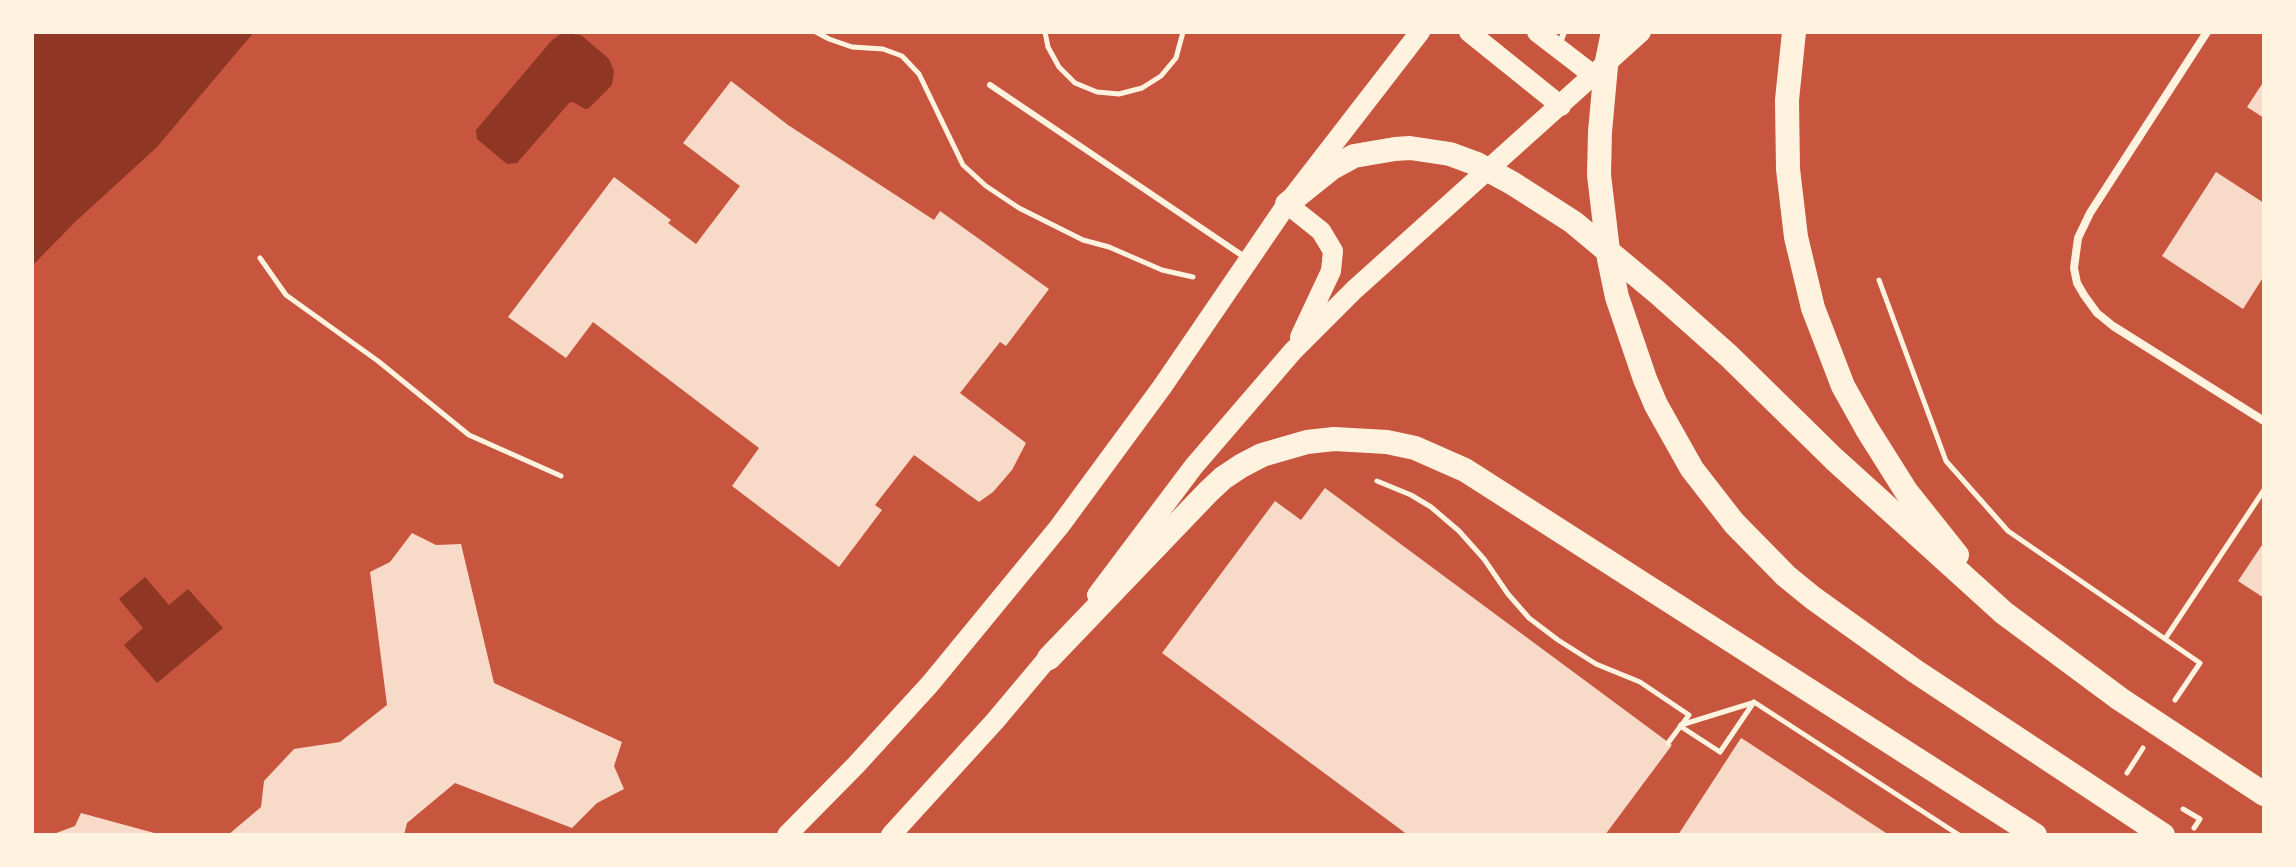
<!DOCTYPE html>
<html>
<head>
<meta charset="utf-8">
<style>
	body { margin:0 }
	#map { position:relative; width:2296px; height:867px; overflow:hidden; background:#c8553d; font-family:"IBM Plex Sans",sans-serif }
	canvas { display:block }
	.frame { position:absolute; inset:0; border:34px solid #fff3e0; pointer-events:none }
</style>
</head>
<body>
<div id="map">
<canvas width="2296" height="867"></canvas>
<div class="frame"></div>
</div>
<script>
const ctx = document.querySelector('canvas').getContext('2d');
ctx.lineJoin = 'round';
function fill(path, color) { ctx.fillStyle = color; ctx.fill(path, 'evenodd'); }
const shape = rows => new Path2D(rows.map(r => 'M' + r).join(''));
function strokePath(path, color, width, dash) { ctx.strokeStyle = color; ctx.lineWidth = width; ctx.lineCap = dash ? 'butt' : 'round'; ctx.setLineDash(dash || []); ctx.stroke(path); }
fill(shape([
	[32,32,254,32,157,147,75,222,32,266],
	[562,33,581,35,609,59,614,71,612,85,589,108,585,109,573,102,569,103,517,163,507,164,477,139,476,130,552,40],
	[145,577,169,605,188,589,223,628,157,683,124,645,143,628,119,599]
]), '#8f3625');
fill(shape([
	[731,81,788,125,934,220,940,211,1049,289,1006,346,1000,342,960,393,1026,443,1012,470,993,492,979,502,914,455,875,505,882,510,839,567,732,486,759,448,593,322,566,358,508,317,614,177,671,220,668,223,696,244,740,186,683,143],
	[2264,81,2264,118,2247,107],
	[2216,172,2264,203,2264,276,2243,309,2162,256],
	[1325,488,1672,745,1605,835,1408,835,1162,653,1275,501,1301,520],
	[412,533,436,545,461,544,494,683,622,742,614,766,624,789,597,803,572,828,455,783,407,823,404,835,228,835,261,807,264,781,294,749,340,742,387,705,370,572,390,562],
	[2264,542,2264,598,2238,581],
	[1741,738,1746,741,1889,835,1678,835],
	[81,813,158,834,158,835,51,835,75,826]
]), '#f7dbc8');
strokePath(shape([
	[816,32,829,39,852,47,883,49,902,56,919,74,963,165,986,186,1019,208,1083,240,1109,247,1162,270,1193,277],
	[1045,32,1048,47,1059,67,1075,83,1097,92,1119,94,1142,88,1161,76,1176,58,1183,32],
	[260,258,286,295,378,361,469,435,561,476],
	[1879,280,1946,461,2008,531,2200,663,2175,700],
	[1377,481,1411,495,1431,507,1459,531,1484,559,1508,594,1529,618,1558,640,1596,664,1640,682,1689,715,1668,743],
	[2165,639,2264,490],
	[1681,725,1752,703],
	[1680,726,1720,752,1754,702,1959,835],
	[2127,773,2143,748],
	[2183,809,2200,819,2194,828]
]), '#fff3e0', 5);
strokePath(shape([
	[1559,46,1564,32],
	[990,85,1246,258]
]), '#fff3e0', 6);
strokePath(shape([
	[2207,32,2090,213,2078,238,2074,268,2077,283,2084,295,2097,313,2113,326,2264,421]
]), '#fff3e0', 8);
strokePath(shape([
	[1469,32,1561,106],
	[1537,32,1593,75],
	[1287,204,1321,231,1333,251,1331,271,1300,337],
	[1097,595,1194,466,1293,351,1354,290,1641,32],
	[787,835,856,765,930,684,1059,527,1162,387,1287,204,1420,32],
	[891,835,995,721,1058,646]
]), '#fff3e0', 20);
strokePath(shape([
	[1613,32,1606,66,1600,132,1599,175,1609,259,1617,297,1645,379,1656,405,1692,469,1734,523,1786,576,1813,598,1915,671,2163,835],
	[1794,32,1787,100,1788,169,1796,237,1813,308,1843,386,1867,429,1906,491,1957,555],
	[1287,204,1332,168,1354,156,1395,149,1410,148,1450,154,1477,164,1512,183,1573,222,1658,293,1729,356,1834,459,2004,613,2120,699,2264,794],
	[1049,658,1208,492,1223,478,1241,466,1262,455,1307,442,1334,439,1387,442,1415,448,1465,470,2035,835]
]), '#fff3e0', 24);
</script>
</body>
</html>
